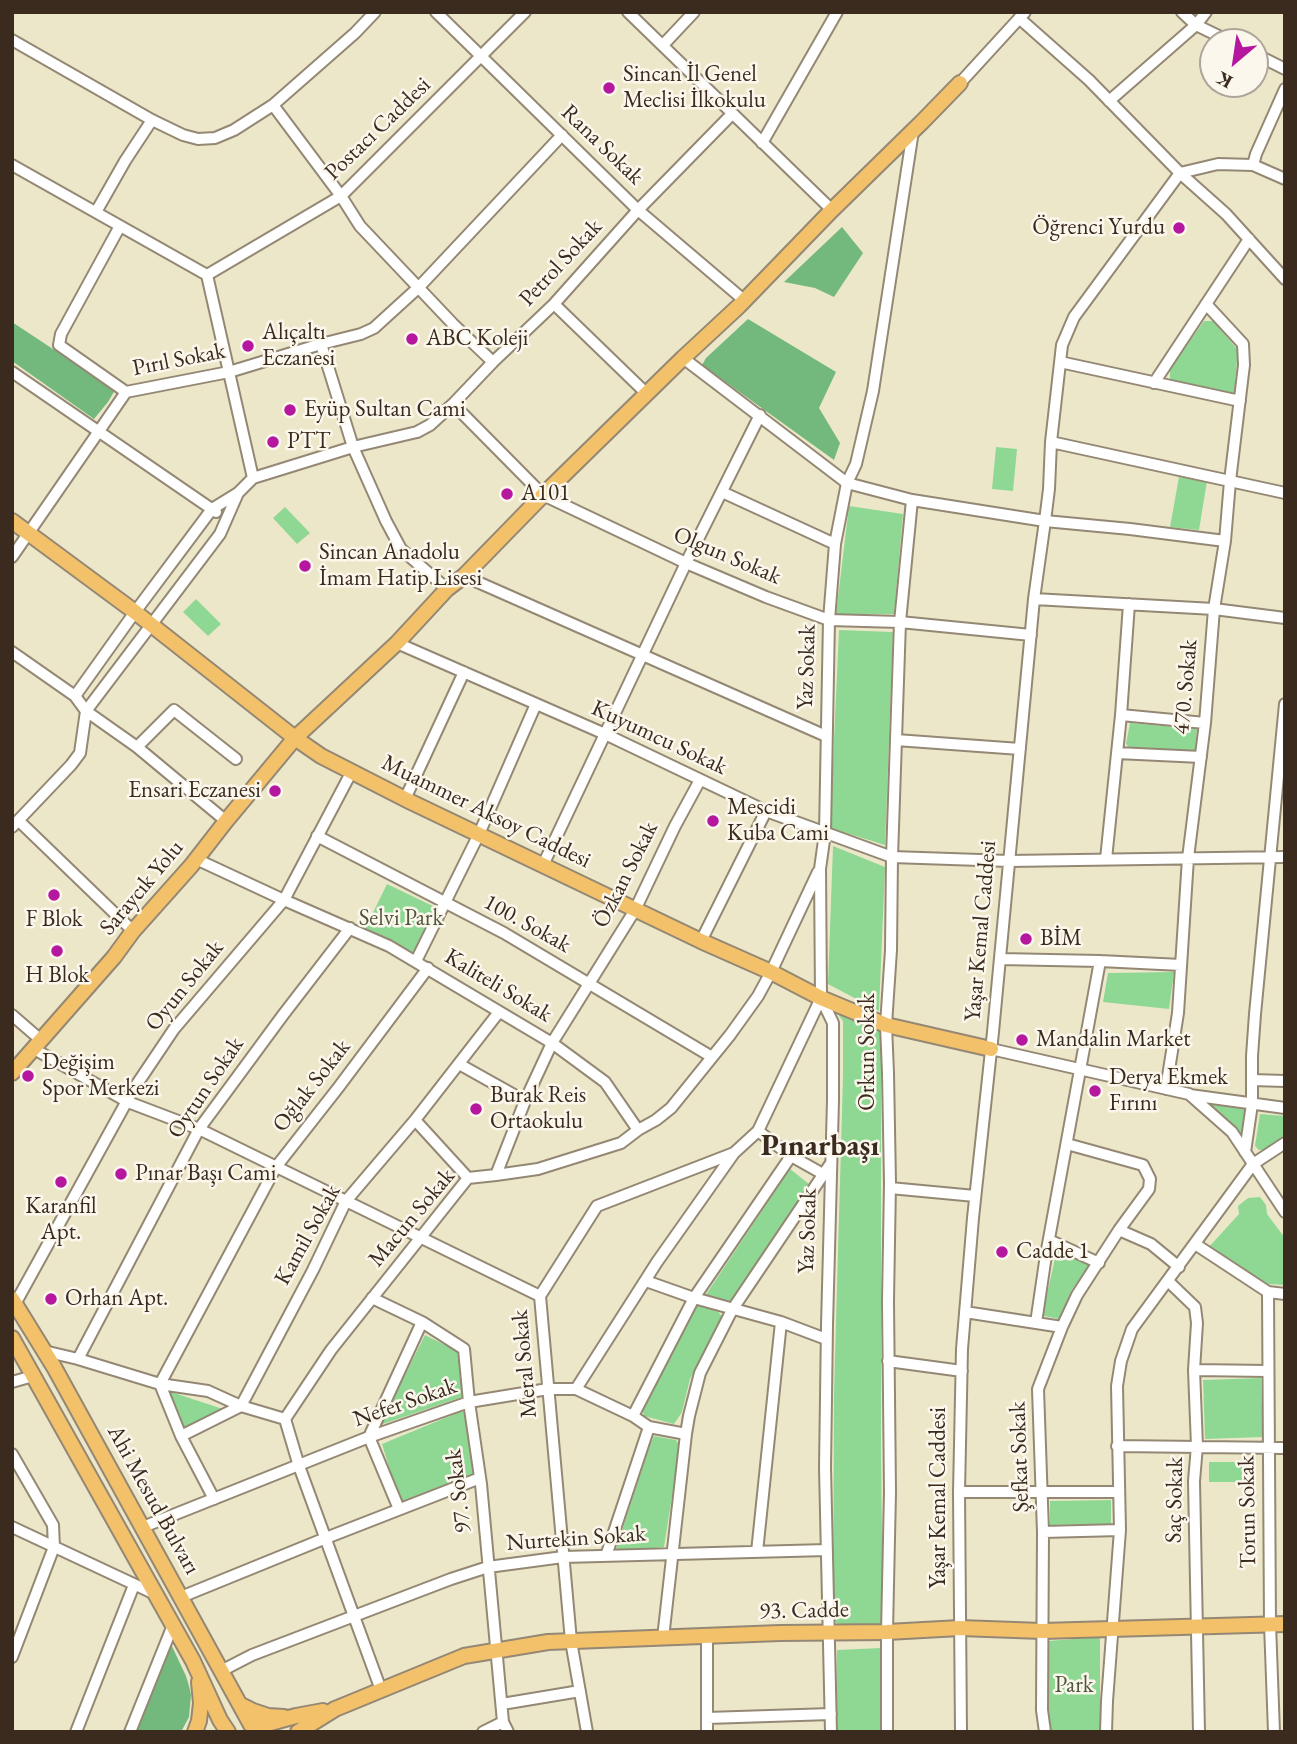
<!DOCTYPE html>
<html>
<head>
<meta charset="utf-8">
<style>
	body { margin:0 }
	#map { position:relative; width:1297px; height:1744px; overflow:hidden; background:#ede7ca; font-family:"EB Garamond",serif }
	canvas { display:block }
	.frame { position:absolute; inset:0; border:14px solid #3b2a1e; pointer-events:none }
	.north { position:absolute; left:1199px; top:28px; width:70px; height:70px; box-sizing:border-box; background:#fbf7ec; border:2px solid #aea59a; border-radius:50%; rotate:209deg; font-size:19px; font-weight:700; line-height:28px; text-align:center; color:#3b2a1e }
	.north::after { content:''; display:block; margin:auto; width:24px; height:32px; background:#b5179e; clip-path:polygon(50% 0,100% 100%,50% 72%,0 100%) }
</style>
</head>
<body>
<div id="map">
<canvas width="1297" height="1744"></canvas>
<div class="frame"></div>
<div class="north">K</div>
</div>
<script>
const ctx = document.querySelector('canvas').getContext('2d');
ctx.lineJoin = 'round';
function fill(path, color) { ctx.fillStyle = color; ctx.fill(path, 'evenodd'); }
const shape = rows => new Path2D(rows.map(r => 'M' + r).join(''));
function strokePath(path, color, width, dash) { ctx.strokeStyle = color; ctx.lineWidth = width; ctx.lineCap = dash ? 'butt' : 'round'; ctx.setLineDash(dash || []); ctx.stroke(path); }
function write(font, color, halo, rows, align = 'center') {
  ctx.font = font + ' "EB Garamond",serif'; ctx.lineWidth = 5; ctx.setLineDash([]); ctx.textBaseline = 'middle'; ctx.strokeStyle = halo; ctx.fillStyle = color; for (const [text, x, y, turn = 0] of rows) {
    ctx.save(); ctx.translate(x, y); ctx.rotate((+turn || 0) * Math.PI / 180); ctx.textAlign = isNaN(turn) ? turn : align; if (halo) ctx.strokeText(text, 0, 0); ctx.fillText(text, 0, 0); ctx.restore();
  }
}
fill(shape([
	[1204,321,1213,321,1238,350,1234,394,1170,381,1170,369],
	[996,447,1017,449,1013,491,992,489],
	[1179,477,1207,481,1199,530,1170,527],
	[849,506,903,514,894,614,836,614],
	[285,507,310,533,297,544,273,518],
	[196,599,221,624,208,636,183,612],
	[839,630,893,632,885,845,830,828],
	[1130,723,1197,729,1195,751,1129,747,1126,744],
	[833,846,885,867,879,1011,828,984],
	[387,884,437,908,415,953,365,929],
	[1174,972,1169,1009,1103,1002,1108,973],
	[836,1012,881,1032,881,1451,883,1622,877,1627,838,1625,833,1618,834,1392,843,1076,843,1021],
	[1206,1101,1245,1107,1243,1135],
	[1260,1114,1285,1116,1285,1135,1267,1150,1259,1150,1255,1146],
	[790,1169,809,1184,731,1303,705,1296],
	[1260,1197,1266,1205,1267,1214,1285,1238,1285,1285,1268,1284,1208,1248,1239,1214,1238,1206,1248,1198],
	[1057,1249,1090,1264,1071,1291,1059,1319,1044,1316,1043,1313],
	[697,1305,718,1312,723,1317,690,1379,682,1412,674,1424,644,1416,642,1408],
	[425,1335,459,1352,462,1397,380,1425],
	[1261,1378,1263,1437,1205,1439,1203,1380],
	[171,1392,226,1410,186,1429,183,1427,166,1397,168,1393],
	[462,1411,466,1415,473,1476,403,1504,399,1501,382,1444],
	[654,1436,676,1440,680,1446,664,1547,622,1551,616,1549,649,1448],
	[1209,1462,1242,1462,1242,1482,1209,1482],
	[1111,1500,1111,1524,1050,1525,1050,1501],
	[1100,1637,1100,1732,1048,1732,1048,1641],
	[880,1648,880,1732,835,1732,837,1650]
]), '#8fd893');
fill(shape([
	[842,227,863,253,834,297,815,288,784,282],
	[748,319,836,372,819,408,840,443,834,460,702,365,706,358],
	[12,322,115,390,108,402,94,419,12,361],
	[170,1642,186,1676,189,1686,191,1695,189,1717,181,1732,136,1732]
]), '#73b87d');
const minor = shape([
	[436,12,638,210,745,301],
	[628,12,832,210],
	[1182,12,1196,25,1231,42],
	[1019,18,1089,80,1180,173,1226,214,1285,279],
	[12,40,152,120,183,135,198,139,215,138,234,130,273,105,355,33,375,12],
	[663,45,694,12],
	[1255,54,1285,69],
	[960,83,1025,12],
	[1109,101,1196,25,1206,12],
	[273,105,341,196,360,226,453,324,493,362],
	[762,143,837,12],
	[12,165,207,275,253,478],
	[1253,165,1256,154,1285,89],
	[96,212,125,161,152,120],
	[120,226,61,334,59,345,126,392],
	[207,275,341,196,525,12],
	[554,304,647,394],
	[321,344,353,447,386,521,401,549,447,589],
	[683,358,847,483,912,500,1045,521,1130,529,1225,541],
	[1060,362,1240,401],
	[12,372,216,512],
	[1154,383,1249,239],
	[453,404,543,495,686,563,766,597,829,620,900,622,1031,635],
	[1051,442,1285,493],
	[722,492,835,544],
	[12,557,126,392,229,372,321,344,361,334,374,328,419,287,562,135],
	[464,576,826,736],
	[1034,599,1214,609,1285,618],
	[397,643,605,734,766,811,892,857,1009,861,1285,857],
	[12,652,75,696,86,711,137,747,226,821],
	[75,696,135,612,212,509,238,493,253,478,353,447,417,432,430,425,453,404,493,362,554,304,638,210,732,114],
	[1121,715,1205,723],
	[896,740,1020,749],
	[137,747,174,710,236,759],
	[1117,753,1201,757],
	[405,799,464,672],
	[19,821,133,931],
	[12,827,71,765,80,753,86,711,220,534,238,493],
	[317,836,504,933,712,1057],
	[196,859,284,900,389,946,552,1043,605,1082,638,1130],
	[1106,859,1121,715,1129,604],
	[543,865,686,563,760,415],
	[701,941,766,811],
	[1000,959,1100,961,1181,965],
	[416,961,479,834,536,704],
	[12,1015,42,1041],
	[34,1049,128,1102,199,1129,540,1296],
	[991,1049,1189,1094,1232,1132,1285,1212],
	[459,1064,525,1101],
	[1252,1080,1285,1081],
	[1166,1089,1178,1013,1188,858,1205,723,1214,609,1225,541,1230,481,1244,365,1243,344,1206,304],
	[1190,1095,1285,1108],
	[415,1120,468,1178],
	[758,1131,791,1156,823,1174],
	[1245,1152,1252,1104,1252,1056,1255,1014,1285,704],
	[496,1175,525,1101,552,1043,635,910,675,826,700,780],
	[890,1188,975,1196],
	[1119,1230,1151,1244,1179,1267],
	[1049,1240,1099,1263],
	[1195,1244,1268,1292,1285,1294],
	[646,1281,694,1298,781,1322,826,1339],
	[1168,1281,1195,1307,1197,1323,1194,1370,1197,1446,1194,1481,1199,1732],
	[1268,1292,1270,1624,1274,1732],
	[372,1298,422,1322,464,1349,469,1402,481,1484,503,1722,508,1732],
	[15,1304,133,1090,174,1029,284,900,352,771],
	[965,1312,1062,1327],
	[1036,1323,1046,1255,1100,961],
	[44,1351,78,1359,160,1384,208,1391,241,1406,285,1419],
	[78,1359,199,1129,283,1015,350,928],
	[888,1361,962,1371],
	[1194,1370,1268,1371],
	[12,1382,33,1376],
	[576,1389,657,1262,734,1153],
	[633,1416,694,1298,791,1156],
	[181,1436,241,1406,313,1270,346,1201,415,1120,499,1012],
	[1117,1446,1285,1448],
	[12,1454,53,1525,54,1547,12,1657],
	[959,1492,1119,1492],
	[214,1499,181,1436,160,1384,276,1167,338,1088,428,968],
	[399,1509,369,1437,422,1322],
	[12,1527,155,1594],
	[143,1527,369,1437,469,1402,548,1389,576,1389,633,1416,649,1427,686,1434],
	[1043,1532,1120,1530],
	[757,1552,781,1322],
	[606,1556,649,1427],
	[181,1597,326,1538,480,1478],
	[663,1638,686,1434,689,1416,700,1373,732,1310,831,1163],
	[221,1671,252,1655,451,1579,488,1567,563,1557,827,1550],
	[381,1690,299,1466,285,1419,331,1350,468,1178,496,1175,538,1169,621,1143,638,1130,656,1120,671,1108,730,1035,758,996,771,972,818,872],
	[502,1704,580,1691],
	[707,1718,831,1714],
	[76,1732,134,1585],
	[130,1732,173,1625],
	[483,1732,503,1722],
	[587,1732,571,1641,540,1296,597,1206,734,1153,758,1131,821,998],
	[707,1732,707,1636],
	[831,1732,825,1468,827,1325,833,1100,833,1023,821,998,820,869,825,833,829,620,835,544,847,483,856,464,873,391,913,131],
	[887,1732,887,1632,890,1492,888,1301,890,1183,888,1073,886,1025,891,950,892,857,900,622,912,500],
	[961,1732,959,1492,962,1349,973,1218,993,1032,1034,599,1045,521,1049,489,1051,442,1062,345,1074,317,1180,173,1218,164,1253,165,1285,179],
	[1045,1732,1042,1710,1043,1532,1038,1389,1062,1327,1077,1295,1119,1230,1149,1189,1150,1179,1143,1165,1067,1144],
	[1106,1732,1107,1701,1120,1530,1117,1386,1121,1361,1132,1329,1253,1164,1285,1143]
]);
const major = shape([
	[12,521,135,612,295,738,321,756,411,802,701,941,771,972,821,998,886,1025,991,1049],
	[12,1073,114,957,133,931,191,866,226,821,295,738,397,643,447,589,464,576,543,495,683,358,739,306,832,210,922,122,960,83],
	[12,1299,54,1367,251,1725],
	[12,1338,193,1661,220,1720,228,1732],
	[241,1705,253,1711,268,1716,284,1717],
	[256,1727,296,1716,323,1711],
	[195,1732,199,1721,201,1703,199,1682],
	[298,1732,335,1709,464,1656,548,1642,780,1633,887,1632,960,1628,1042,1631,1285,1624]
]);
strokePath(minor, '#948874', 14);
strokePath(major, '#948874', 18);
strokePath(minor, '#fff', 10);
strokePath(major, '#f4c16b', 14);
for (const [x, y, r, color] of [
	[609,88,7,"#b5179e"],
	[1179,228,7,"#b5179e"],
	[412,339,7,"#b5179e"],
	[248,346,7,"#b5179e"],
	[290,410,7,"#b5179e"],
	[273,442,7,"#b5179e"],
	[507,494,7,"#b5179e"],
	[305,566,7,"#b5179e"],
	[275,791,7,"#b5179e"],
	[713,821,7,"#b5179e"],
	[54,895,7,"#b5179e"],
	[1026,939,7,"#b5179e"],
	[57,951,7,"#b5179e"],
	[1022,1040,7,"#b5179e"],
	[28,1076,7,"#b5179e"],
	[1095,1091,7,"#b5179e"],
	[476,1109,7,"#b5179e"],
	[121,1174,7,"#b5179e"],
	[61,1182,7,"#b5179e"],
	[1002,1252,7,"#b5179e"],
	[51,1299,7,"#b5179e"]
]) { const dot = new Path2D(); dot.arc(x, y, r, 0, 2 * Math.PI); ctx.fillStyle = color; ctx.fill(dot); strokePath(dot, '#fbf7ec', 2.5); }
write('23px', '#3b2a1e', '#fbf7ec', [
	["Sincan İl Genel",623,75],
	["Meclisi İlkokulu",623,101],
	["Öğrenci Yurdu",1165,228,"right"],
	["Alıçaltı",262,333],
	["Eczanesi",262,359],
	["ABC Koleji",426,339],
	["Eyüp Sultan Cami",304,410],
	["PTT",287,442],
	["A101",521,494],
	["Sincan Anadolu",319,553],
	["İmam Hatip Lisesi",319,579],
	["Ensari Eczanesi",261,791,"right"],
	["Mescidi",727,808],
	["Kuba Cami",727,834],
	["F Blok",54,920,"center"],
	["BİM",1040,939],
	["H Blok",57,976,"center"],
	["Mandalin Market",1036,1040],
	["Değişim",42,1063],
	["Spor Merkezi",42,1089],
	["Derya Ekmek",1109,1078],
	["Fırını",1109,1104],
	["Burak Reis",490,1096],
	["Ortaokulu",490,1122],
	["Pınar Başı Cami",135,1174],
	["Karanfil",61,1207,"center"],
	["Apt.",61,1233,"center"],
	["Cadde 1",1016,1252],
	["Orhan Apt.",65,1299]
], 'left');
write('23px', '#3b2a1e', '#fbf7ec', [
	["Postacı Caddesi",378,129,-44],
	["Rana Sokak",602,145,44],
	["Petrol Sokak",561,263,-47],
	["Pırıl Sokak",179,360,-11],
	["Olgun Sokak",727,556,23],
	["Yaz Sokak",807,667,-88],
	["470. Sokak",1186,687,-85],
	["Kuyumcu Sokak",659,738,25],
	["Muammer Aksoy Caddesi",486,812,26],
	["Özkan Sokak",626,875,-63],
	["Saraycık Yolu",142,888,-50],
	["100. Sokak",527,924,29],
	["Yaşar Kemal Caddesi",981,931,-85],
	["Oyun Sokak",185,986,-51],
	["Kaliteli Sokak",498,986,31],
	["Orkun Sokak",868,1052,-90],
	["Oğlak Sokak",312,1086,-52],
	["Oytun Sokak",206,1088,-56],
	["Macun Sokak",412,1218,-50],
	["Yaz Sokak",808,1231,-88],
	["Kamil Sokak",308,1235,-61],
	["Meral Sokak",525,1364,-95],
	["Nefer Sokak",405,1403,-19],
	["Şefkat Sokak",1020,1457,-92],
	["97. Sokak",459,1491,-97],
	["Yaşar Kemal Caddesi",939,1498,-90],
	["Ahi Mesud Bulvarı",153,1500,61],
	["Saç Sokak",1175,1500,-89],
	["Torun Sokak",1248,1512,-91],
	["Nurtekin Sokak",576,1539,-4],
	["93. Cadde",804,1611,-1]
]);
write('23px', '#50563b', '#fbf7ec', [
	["Selvi Park",401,919],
	["Park",1074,1686]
]);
write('bold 30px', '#3b2a1e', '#fbf7ec', [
	["Pınarbaşı",820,1147]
]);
</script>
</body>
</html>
